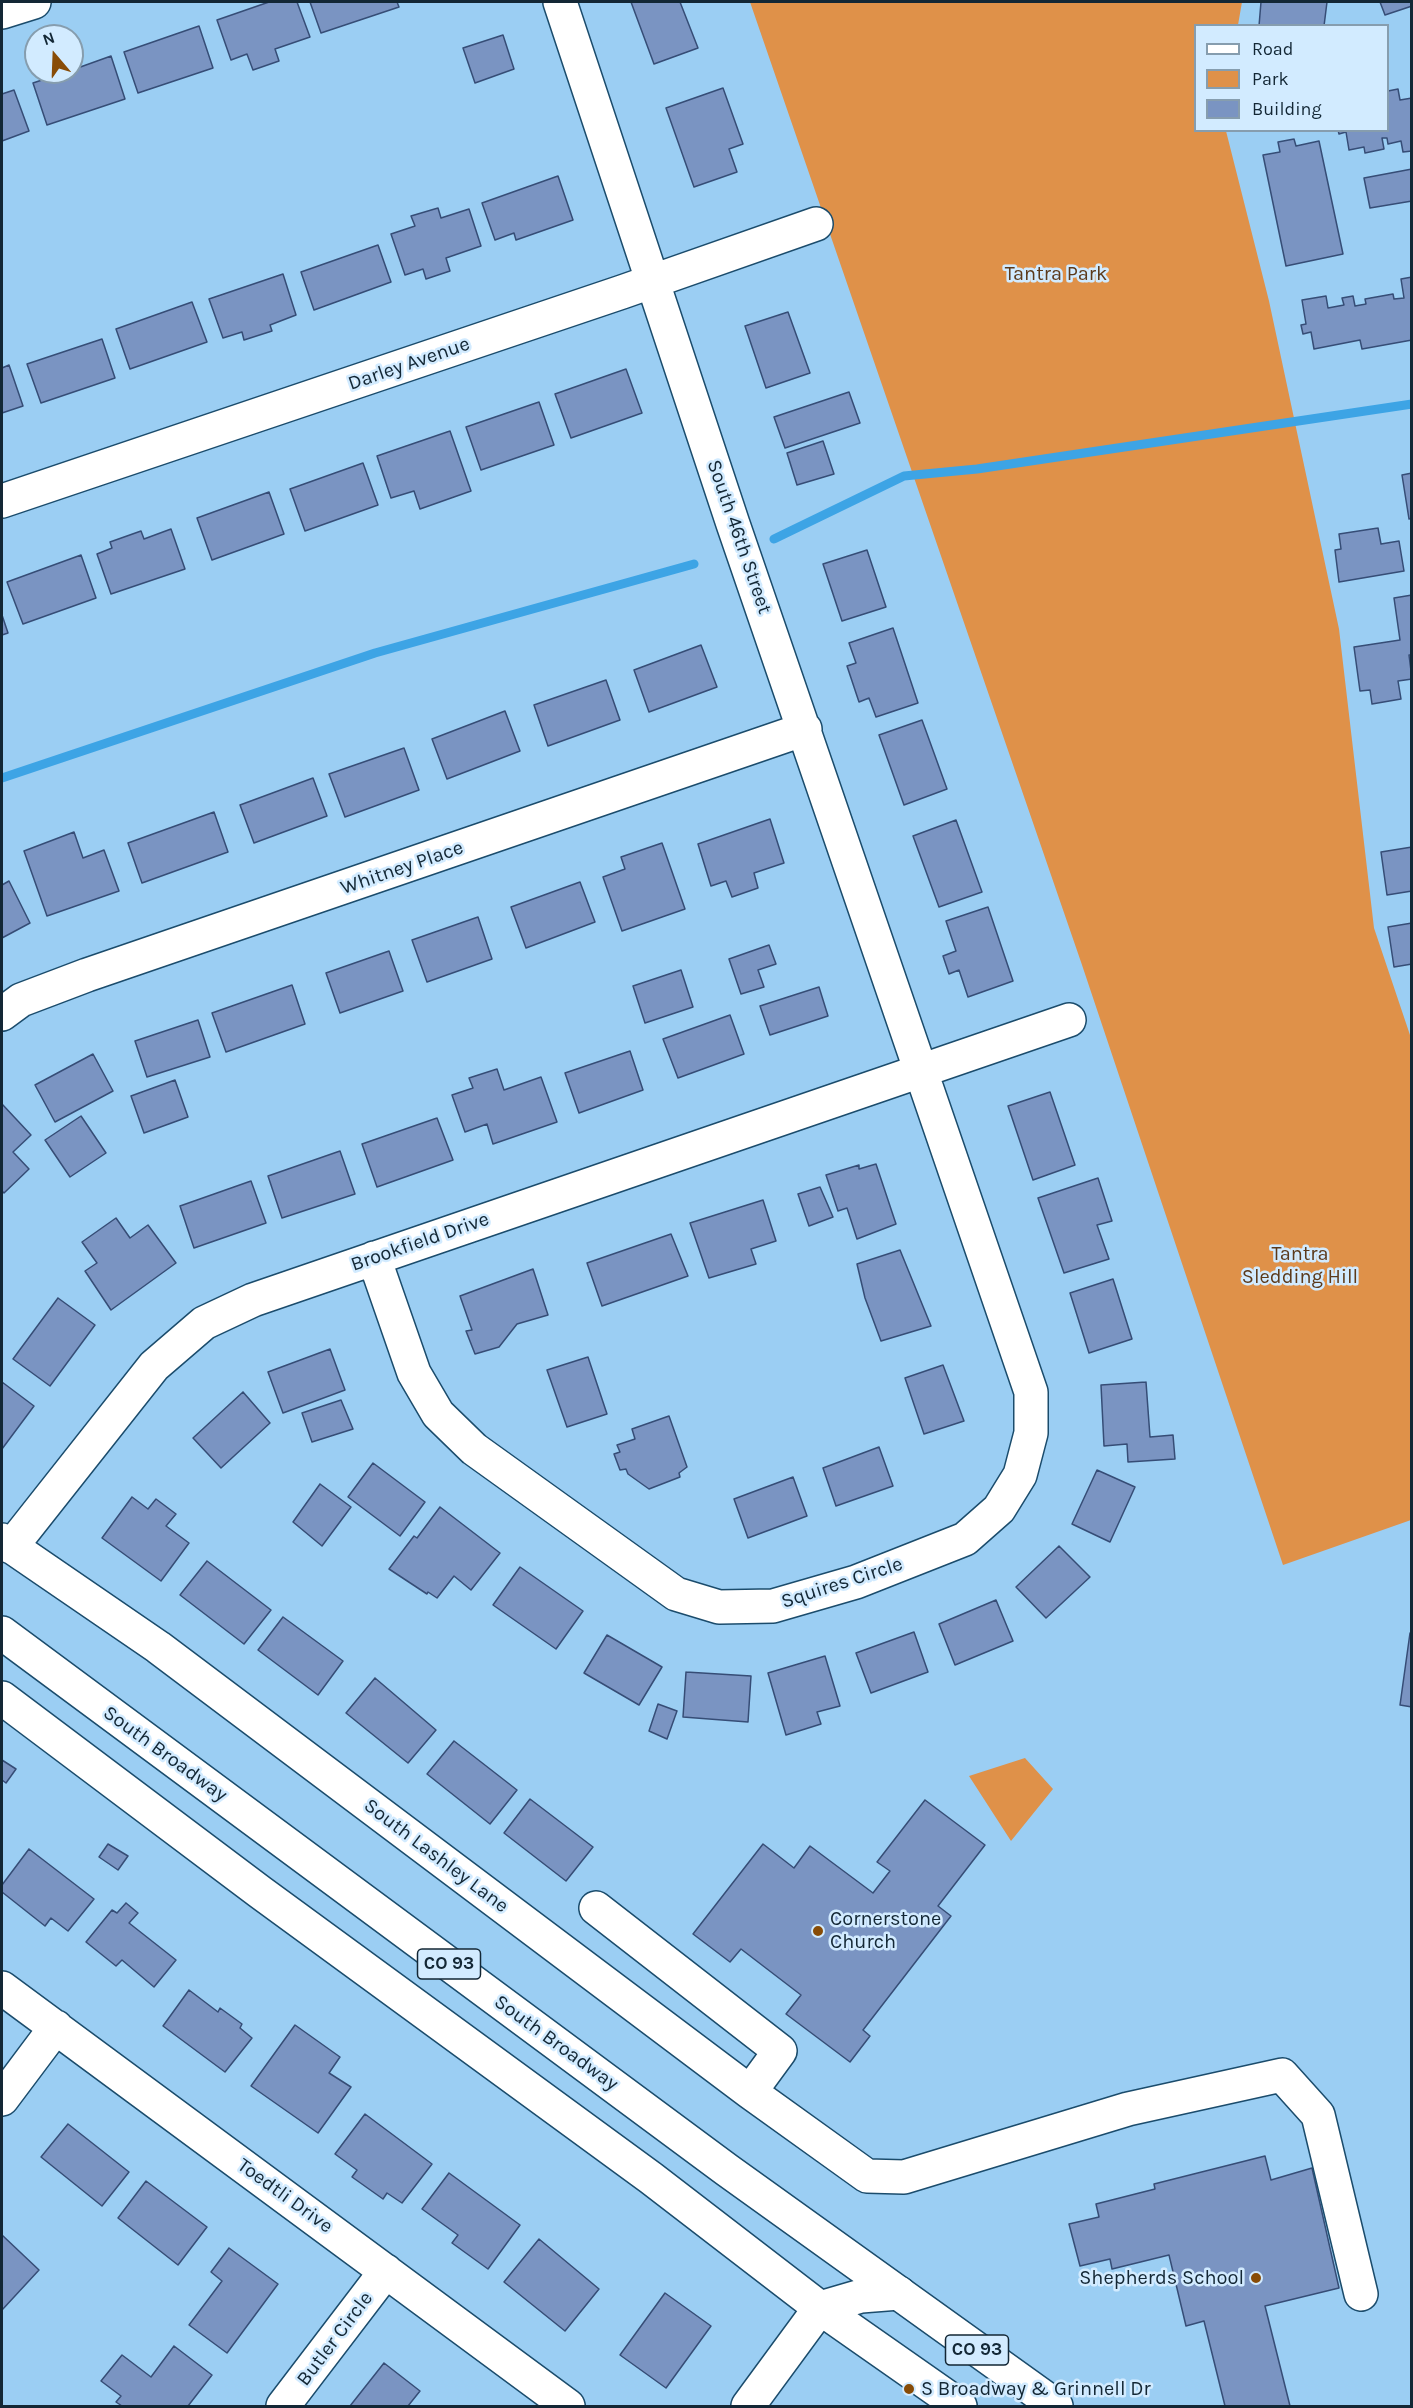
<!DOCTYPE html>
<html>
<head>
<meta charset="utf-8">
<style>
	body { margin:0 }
	#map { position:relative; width:1413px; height:2408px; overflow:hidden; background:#9bcef3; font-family:Karla,sans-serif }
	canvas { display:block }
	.frame { position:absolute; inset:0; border:3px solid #132735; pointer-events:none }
	.legend { position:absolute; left:1194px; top:24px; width:195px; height:108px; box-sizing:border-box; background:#d2ebff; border:2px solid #869dae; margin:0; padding:8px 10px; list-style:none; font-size:18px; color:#132735 }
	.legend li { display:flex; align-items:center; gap:12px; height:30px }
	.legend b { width:30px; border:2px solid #869dae }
	.north { position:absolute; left:24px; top:24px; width:60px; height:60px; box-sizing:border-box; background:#d2ebff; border:2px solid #869dae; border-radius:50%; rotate:341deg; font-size:16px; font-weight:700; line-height:24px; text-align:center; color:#132735 }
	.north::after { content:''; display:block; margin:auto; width:21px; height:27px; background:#884c07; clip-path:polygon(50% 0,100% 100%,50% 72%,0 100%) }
</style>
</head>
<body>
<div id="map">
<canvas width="1413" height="2408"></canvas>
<div class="frame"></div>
<ul class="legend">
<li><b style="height:8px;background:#fff"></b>Road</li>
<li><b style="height:16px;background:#df9149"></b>Park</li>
<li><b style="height:16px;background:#7a94c2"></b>Building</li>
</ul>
<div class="north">N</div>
</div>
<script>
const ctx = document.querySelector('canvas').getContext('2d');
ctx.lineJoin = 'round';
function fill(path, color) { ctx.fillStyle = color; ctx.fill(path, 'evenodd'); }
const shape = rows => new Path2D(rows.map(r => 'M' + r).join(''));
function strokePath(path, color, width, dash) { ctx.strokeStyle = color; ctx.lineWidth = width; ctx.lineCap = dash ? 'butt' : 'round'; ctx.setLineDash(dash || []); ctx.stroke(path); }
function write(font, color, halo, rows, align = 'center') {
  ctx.font = font + ' Karla,sans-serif'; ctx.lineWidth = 5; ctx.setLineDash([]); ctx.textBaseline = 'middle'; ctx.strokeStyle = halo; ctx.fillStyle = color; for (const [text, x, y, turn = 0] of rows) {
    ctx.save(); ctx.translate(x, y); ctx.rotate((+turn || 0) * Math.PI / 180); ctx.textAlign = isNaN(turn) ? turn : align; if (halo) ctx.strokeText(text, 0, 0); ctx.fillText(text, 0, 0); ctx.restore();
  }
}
fill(shape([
	[750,2,1242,2,1238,25,1196,26,1196,130,1226,131,1269,301,1339,629,1374,928,1411,1038,1411,1520,1283,1565,1081,962],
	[1025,1758,1053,1789,1011,1841,969,1776]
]), '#df9149');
strokePath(shape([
	[774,539,904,476,977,469,1412,404],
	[2,778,375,653,694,564]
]), '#3da4e5', 9);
const building = shape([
	[269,2,297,2,310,37,275,49,279,61,253,70,247,54,231,60,217,20,269,2],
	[310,2,397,2,399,7,321,33,310,2],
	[631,2,680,2,698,48,654,64,631,2],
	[1261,2,1327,2,1324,26,1259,26,1261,2],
	[1380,2,1412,2,1412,6,1385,15,1380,2],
	[199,26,213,68,138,93,124,52,199,26],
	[503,35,514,69,475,83,463,48,503,35],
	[111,56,125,99,47,125,33,83,66,72,72,72,72,70,111,56],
	[723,88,743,144,729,149,737,172,694,187,666,108,723,88],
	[1398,89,1400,100,1412,98,1412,151,1403,152,1401,141,1388,144,1387,138,1382,138,1384,149,1365,153,1364,147,1349,150,1346,132,1339,134,1338,130,1388,130,1388,91,1398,89],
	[14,90,29,131,2,141,2,94,14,90],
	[1294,139,1296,146,1319,141,1343,254,1286,266,1263,155,1280,152,1278,142,1294,139],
	[1412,169,1412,201,1370,208,1364,178,1412,169],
	[558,176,573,220,516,240,514,233,495,240,482,203,558,176],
	[438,208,441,218,469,209,481,246,446,258,450,271,426,279,423,269,405,275,391,234,415,226,411,216,438,208],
	[378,245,391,282,314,310,301,272,378,245],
	[283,274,296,315,270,325,272,331,244,340,242,332,223,338,209,299,283,274],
	[1412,277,1412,340,1362,349,1360,340,1314,349,1311,332,1303,334,1301,325,1306,324,1302,300,1326,296,1328,308,1344,305,1342,298,1353,296,1355,306,1366,304,1365,299,1393,294,1394,299,1404,298,1401,279,1412,277],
	[192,302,207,342,130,369,116,329,192,302],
	[788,312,810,373,766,388,745,326,788,312],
	[102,339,115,378,41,403,27,364,102,339],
	[9,365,23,406,2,413,2,368,9,365],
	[626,369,642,413,571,438,555,394,626,369],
	[849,392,860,423,785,448,774,417,849,392],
	[539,402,554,445,481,470,466,427,539,402],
	[450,431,471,491,420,509,414,491,391,498,377,456,450,431],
	[823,441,834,474,797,485,787,453,823,441],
	[363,463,378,505,305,531,290,489,363,463],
	[1412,473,1412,518,1409,519,1402,475,1412,473],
	[269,492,284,534,212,560,197,518,269,492],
	[1378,528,1381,544,1399,541,1404,571,1339,582,1335,550,1341,549,1339,534,1378,528],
	[171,529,185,569,111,594,97,554,112,548,110,542,141,531,144,539,171,529],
	[867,550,886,607,842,621,823,564,867,550],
	[81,555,96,598,23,624,7,582,81,555],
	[1412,595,1412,655,1409,655,1412,679,1398,681,1401,699,1372,704,1370,690,1360,691,1354,647,1400,640,1394,598,1412,595],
	[2,615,8,633,2,635,2,615],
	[893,628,918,703,876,717,869,698,859,702,847,666,856,663,849,643,893,628],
	[701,645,717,687,649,712,634,670,701,645],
	[606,680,620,720,548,746,534,705,606,680],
	[505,711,520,751,447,779,432,739,505,711],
	[922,720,947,789,904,805,879,735,922,720],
	[404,748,419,790,345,817,329,774,404,748],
	[313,778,327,816,254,843,240,805,313,778],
	[214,812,228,852,142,883,128,843,214,812],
	[770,819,784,863,754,873,758,888,732,897,726,881,711,886,698,844,770,819],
	[956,820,982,892,939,907,913,836,956,820],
	[74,832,83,858,104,850,119,891,47,916,24,851,74,832],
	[662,843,685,909,622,931,603,877,625,869,621,857,662,843],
	[1412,847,1412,891,1387,895,1381,852,1412,847],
	[9,881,30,923,2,938,2,885,9,881],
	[580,882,595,922,526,948,511,907,580,882],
	[988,907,1013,981,968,997,959,970,949,974,943,956,956,951,946,921,988,907],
	[478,917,492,959,427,982,412,940,478,917],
	[1412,923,1412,964,1394,967,1388,927,1412,923],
	[769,945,776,964,758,970,764,987,741,994,729,959,769,945],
	[389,951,403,991,340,1013,326,973,389,951],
	[681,970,693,1007,645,1023,633,986,681,970],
	[292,985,305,1024,226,1052,212,1013,292,985],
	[819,987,828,1016,770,1035,760,1006,819,987],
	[730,1015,744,1054,678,1078,663,1039,730,1015],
	[198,1020,210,1057,147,1077,135,1041,198,1020],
	[630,1051,643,1090,579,1113,565,1073,630,1051],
	[93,1054,113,1091,55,1122,35,1085,93,1054],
	[497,1069,504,1090,541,1077,557,1122,493,1144,487,1124,465,1132,452,1095,473,1088,469,1078,497,1069],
	[175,1080,188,1117,144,1133,131,1096,175,1080],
	[1050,1092,1075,1165,1033,1180,1008,1106,1050,1092],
	[2,1104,31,1135,13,1152,29,1169,4,1193,2,1191,2,1104],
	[81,1116,106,1153,70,1177,45,1140,81,1116],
	[437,1118,453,1160,377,1187,362,1144,437,1118],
	[340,1151,355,1194,282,1218,268,1176,340,1151],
	[876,1164,896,1224,857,1239,847,1208,838,1211,826,1175,859,1165,859,1169,876,1164],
	[1098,1178,1112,1221,1097,1225,1109,1259,1064,1273,1038,1198,1098,1178],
	[251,1181,266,1223,194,1248,180,1206,251,1181],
	[820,1187,833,1217,809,1226,798,1194,820,1187],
	[763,1200,776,1241,751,1249,756,1264,709,1278,690,1223,763,1200],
	[116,1218,130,1238,148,1225,176,1263,111,1310,85,1271,97,1263,82,1242,116,1218],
	[671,1234,688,1276,602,1306,587,1263,671,1234],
	[900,1250,931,1326,881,1341,865,1298,857,1264,900,1250],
	[533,1269,548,1315,517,1324,499,1347,475,1354,466,1331,472,1330,460,1296,533,1269],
	[1113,1279,1132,1339,1089,1353,1070,1293,1113,1279],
	[58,1298,95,1325,50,1386,13,1359,58,1298],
	[330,1349,345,1390,283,1413,268,1372,330,1349],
	[588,1357,607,1414,567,1427,547,1370,588,1357],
	[943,1365,964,1421,924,1434,905,1378,943,1365],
	[2,1382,34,1406,2,1449,2,1382],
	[1146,1382,1150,1437,1173,1435,1175,1459,1128,1462,1127,1444,1104,1446,1101,1385,1146,1382],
	[243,1392,270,1423,221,1468,193,1438,243,1392],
	[341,1400,353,1429,312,1442,302,1413,341,1400],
	[669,1416,687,1467,679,1473,680,1477,649,1489,628,1474,626,1469,620,1470,614,1454,620,1452,617,1445,635,1439,632,1429,669,1416],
	[879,1447,893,1486,836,1506,823,1468,879,1447],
	[373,1463,425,1502,400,1536,348,1497,373,1463],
	[1097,1470,1135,1487,1110,1542,1072,1524,1097,1470],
	[793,1477,807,1516,748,1538,734,1499,793,1477],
	[320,1484,351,1507,322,1546,293,1522,320,1484],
	[132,1497,148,1509,156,1499,176,1514,166,1526,189,1543,161,1581,102,1538,132,1497],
	[440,1507,500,1553,471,1590,454,1576,437,1598,428,1592,427,1594,389,1569,414,1536,417,1538,440,1507],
	[1059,1546,1090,1577,1046,1618,1016,1587,1059,1546],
	[207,1561,271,1610,244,1644,180,1595,207,1561],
	[520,1567,583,1611,556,1649,493,1605,520,1567],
	[996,1600,1013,1641,955,1665,939,1624,996,1600],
	[283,1617,343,1661,318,1695,258,1650,283,1617],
	[914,1632,928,1672,871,1693,856,1653,914,1632],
	[1410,1633,1412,1633,1412,1707,1400,1705,1410,1633],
	[607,1635,662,1667,639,1705,584,1673,607,1635],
	[825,1656,840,1706,817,1712,821,1724,786,1735,768,1673,825,1656],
	[686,1672,751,1676,748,1722,683,1717,686,1672],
	[375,1678,436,1730,408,1763,346,1713,375,1678],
	[658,1704,677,1711,667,1739,649,1731,658,1704],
	[454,1741,517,1790,490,1824,427,1774,454,1741],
	[2,1760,16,1769,6,1783,2,1780,2,1760],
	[530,1799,593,1847,566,1881,504,1833,530,1799],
	[925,1800,985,1845,938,1906,951,1916,863,2030,870,2036,850,2062,786,2014,801,1995,741,1949,730,1962,693,1934,763,1844,794,1868,810,1846,873,1893,890,1871,877,1862,925,1800],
	[108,1844,128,1856,118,1870,99,1857,108,1844],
	[29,1849,94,1899,68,1931,51,1918,45,1926,2,1892,2,1885,29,1849],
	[126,1903,138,1913,129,1923,176,1960,154,1987,122,1960,116,1966,86,1942,112,1910,117,1913,126,1903],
	[189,1990,218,2012,220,2008,242,2024,240,2028,252,2038,225,2072,163,2026,189,1990],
	[295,2025,340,2057,329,2073,351,2087,318,2133,251,2086,295,2025],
	[365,2114,432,2164,402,2203,387,2193,383,2199,352,2177,357,2170,335,2154,365,2114],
	[68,2124,129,2172,102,2206,41,2157,68,2124],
	[1265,2156,1271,2180,1312,2168,1339,2288,1265,2306,1290,2406,1225,2406,1204,2321,1186,2326,1169,2255,1112,2269,1110,2259,1080,2266,1069,2224,1099,2217,1096,2204,1155,2189,1154,2184,1265,2156],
	[449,2173,520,2225,488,2269,452,2243,458,2235,422,2209,449,2173],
	[146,2181,207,2227,178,2265,118,2218,146,2181],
	[2,2235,39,2270,2,2310,2,2235],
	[539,2239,599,2289,565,2331,504,2282,539,2239],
	[229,2248,278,2284,227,2353,189,2325,222,2281,211,2272,229,2248],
	[665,2293,711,2326,666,2388,620,2355,665,2293],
	[174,2346,212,2375,188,2406,122,2406,116,2402,121,2396,101,2381,122,2355,151,2377,174,2346],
	[384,2363,420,2391,408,2406,350,2406,384,2363]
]);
fill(building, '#7a94c2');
strokePath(building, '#364d76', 1.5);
const minor = shape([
	[2,12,34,2],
	[2,501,622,292,816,224],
	[2,1014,21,1000,87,975,805,729],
	[374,1258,414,1373,438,1414,474,1449,676,1594,719,1607,773,1606,856,1582,965,1539,999,1509,1020,1475,1031,1433,1031,1392,733,524,560,2],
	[2,1540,158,1647,750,2092,867,2176,904,2177,1128,2109,1282,2075,1318,2115,1361,2294],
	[11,1547,154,1366,204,1323,253,1300,1069,1020],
	[596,1908,780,2051,750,2092],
	[2,1988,568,2406],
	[2,2099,56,2027],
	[283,2406,386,2271],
	[748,2406,820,2308,861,2296,899,2293]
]);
const highway = shape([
	[2,1633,727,2170,1056,2406],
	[2,1698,260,1892,651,2178,820,2308,960,2406]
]);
strokePath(minor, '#1b4c6c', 36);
strokePath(highway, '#1b4c6c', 36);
strokePath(minor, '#fff', 33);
strokePath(highway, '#fff', 33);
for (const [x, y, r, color] of [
	[818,1931,6,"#884c07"],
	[1256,2278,6,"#884c07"],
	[909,2389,6,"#884c07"]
]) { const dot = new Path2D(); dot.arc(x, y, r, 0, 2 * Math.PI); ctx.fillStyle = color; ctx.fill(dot); strokePath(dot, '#d2ebff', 2); }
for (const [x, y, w] of [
	[449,1964,63],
	[977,2350,63]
]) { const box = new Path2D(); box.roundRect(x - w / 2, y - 15, w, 30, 4.5); ctx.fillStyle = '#d2ebff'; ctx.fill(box); strokePath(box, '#132735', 1.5); }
write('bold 18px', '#132735', null, [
	["CO 93",449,1964],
	["CO 93",977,2350]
]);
write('20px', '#5b391a', '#d2ebff', [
	["Tantra Park",1056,274],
	["Tantra",1300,1254],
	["Sledding Hill",1300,1277]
]);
write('20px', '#132735', '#d2ebff', [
	["Darley Avenue",409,364,-19],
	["South 46th Street",739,537,71],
	["Whitney Place",402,868,-19],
	["Brookfield Drive",420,1242,-19],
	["Squires Circle",842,1583,-18],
	["South Broadway",165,1754,36],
	["South Lashley Lane",436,1856,37],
	["South Broadway",556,2043,36],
	["Toedtli Drive",285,2196,36],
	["Butler Circle",335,2339,-53]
]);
write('20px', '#132735', '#d2ebff', [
	["Cornerstone",830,1919],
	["Church",830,1942],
	["Shepherds School",1244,2278,"right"],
	["S Broadway & Grinnell Dr",921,2389]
], 'left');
</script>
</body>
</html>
